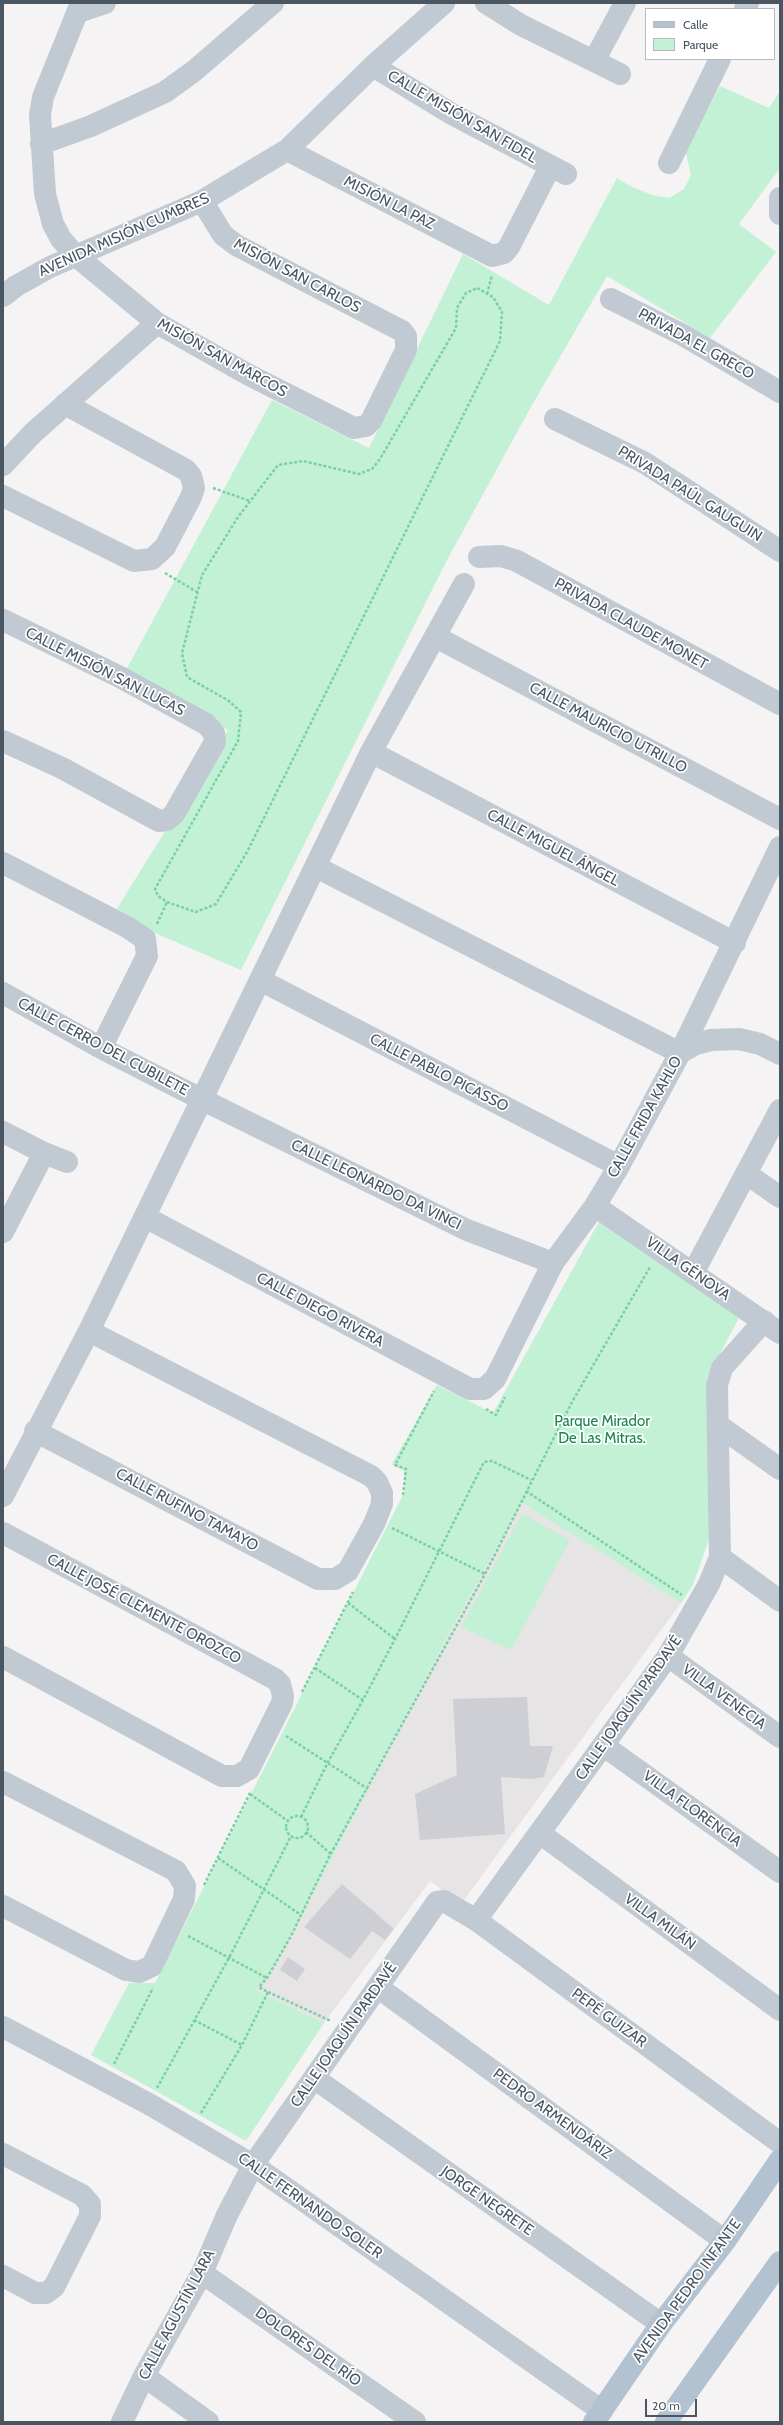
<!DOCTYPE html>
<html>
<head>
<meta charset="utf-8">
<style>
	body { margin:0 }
	#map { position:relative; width:783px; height:2425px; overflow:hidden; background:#f5f3f3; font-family:Cabin,sans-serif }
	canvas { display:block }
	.frame { position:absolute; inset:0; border:4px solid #4a5661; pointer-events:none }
	.legend { position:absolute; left:645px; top:8px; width:130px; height:52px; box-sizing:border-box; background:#fff; border:1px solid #b7bbc0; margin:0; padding:5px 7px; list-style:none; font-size:12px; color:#4a5661 }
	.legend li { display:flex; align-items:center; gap:8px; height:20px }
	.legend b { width:20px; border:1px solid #b7bbc0 }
	.scale { position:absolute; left:645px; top:2399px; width:52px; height:18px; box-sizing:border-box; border:2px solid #4a5661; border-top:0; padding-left:5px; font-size:12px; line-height:14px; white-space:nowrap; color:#4a5661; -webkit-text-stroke:3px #fff; paint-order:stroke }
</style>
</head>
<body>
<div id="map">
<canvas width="783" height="2425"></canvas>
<div class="frame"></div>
<ul class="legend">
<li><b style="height:5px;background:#b3c2d1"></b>Calle</li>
<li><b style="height:11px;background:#c3f1d5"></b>Parque</li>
</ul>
<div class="scale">20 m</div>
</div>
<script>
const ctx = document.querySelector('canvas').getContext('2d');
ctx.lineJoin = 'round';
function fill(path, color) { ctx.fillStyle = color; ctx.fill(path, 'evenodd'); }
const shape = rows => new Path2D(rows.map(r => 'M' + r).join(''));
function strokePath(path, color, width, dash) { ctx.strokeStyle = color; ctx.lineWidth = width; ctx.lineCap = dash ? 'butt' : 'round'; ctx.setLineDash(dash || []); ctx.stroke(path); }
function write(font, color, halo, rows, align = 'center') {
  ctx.font = font + ' Cabin,sans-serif'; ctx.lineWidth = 3.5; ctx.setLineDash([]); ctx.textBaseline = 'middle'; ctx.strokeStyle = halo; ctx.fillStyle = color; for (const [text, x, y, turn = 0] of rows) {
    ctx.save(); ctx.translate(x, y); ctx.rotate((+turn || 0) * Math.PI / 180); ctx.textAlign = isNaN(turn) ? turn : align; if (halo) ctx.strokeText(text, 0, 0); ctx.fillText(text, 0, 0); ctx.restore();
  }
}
fill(shape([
	[522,1503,681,1603,461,1904,430,1881,324,2023,255,1990,291,1936,453,1626]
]), '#e6e4e5');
fill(shape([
	[720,86,769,108,780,91,780,168,739,224,776,252,710,338,607,276,532,405,447,560,241,970,113,915,228,730,125,672,272,400,369,448,463,254,549,305,617,178,630,186,652,195,669,198,684,189,691,175,685,149],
	[601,1218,740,1316,707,1378,707,1445,715,1522,693,1585,681,1603,522,1503,453,1626,291,1936,267,1978,255,1990,324,2023,246,2141,91,2055,129,1983,155,1983,405,1491,404,1471,392,1464,437,1385,493,1413],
	[522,1514,570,1540,511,1650,461,1627]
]), '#c3f1d5');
fill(shape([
	[527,1697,530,1746,553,1746,544,1777,531,1779,501,1777,505,1834,420,1840,415,1794,457,1775,453,1699],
	[342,1884,394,1929,385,1940,372,1931,350,1959,304,1927],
	[288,1957,305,1969,297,1981,280,1970]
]), '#cdcfd5');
strokePath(shape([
	[477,288,493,297,502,312,500,341,247,852,216,904,196,912,167,902,158,896,155,889,238,741,241,712,229,701,187,677,182,653,202,575,238,517,278,465,303,461,359,474,372,469,380,459,456,328,457,308,466,293,477,288],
	[487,294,492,275],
	[213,488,250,501],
	[165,573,197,592],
	[157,924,167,902],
	[486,1409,496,1415,505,1397],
	[526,1491,682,1595],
	[403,1495,406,1469,395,1465,434,1391],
	[392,1528,485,1574],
	[348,1603,395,1639],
	[315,1668,363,1700],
	[302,1692,353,1592],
	[286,1736,368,1789],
	[250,1794,288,1821],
	'286 1827a11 11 0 1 1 22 0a11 11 0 1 1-22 0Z',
	[301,1817,328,1762,363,1700,395,1639,484,1462,492,1461,531,1480],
	[306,1832,331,1854],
	[218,1858,301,1915],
	[204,1885,251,1791],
	[188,1936,267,1978],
	[268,1992,331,2021],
	[194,2020,242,2045],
	[114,2064,153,1988],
	[157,2088,230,1956,291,1836],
	[201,2113,242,2045,268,1992,259,1987,267,1978,291,1936,329,1857,485,1574,572,1402,650,1267]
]), '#7ad0a6', 2.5, [3, 2]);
strokePath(shape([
	[81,3,43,97,40,115,45,194,53,224,61,239,75,255,157,323,249,375,354,428,366,426,371,421,406,350,406,336,402,331,236,245,223,235,202,201],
	[486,3,521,25,620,74],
	[745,9,748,3],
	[78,12,105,3],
	[594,61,625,3],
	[373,66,452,114,566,174],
	[41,144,91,126,165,92,194,71,273,3],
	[287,150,492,256,504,253,509,247,550,167],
	[669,163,720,59],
	[780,198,780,214],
	[3,296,16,286,50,267,202,201,287,150,373,66,444,3],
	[611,299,683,335,780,392],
	[555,419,645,463,780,551],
	[3,465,33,433,157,323],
	[3,496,134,561,152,559,165,547,191,497,194,488,191,476,186,470,65,404],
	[479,557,501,556,517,561,780,704],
	[3,620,120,677,206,724,214,733,215,742,174,814,167,820,159,821,62,768,3,741],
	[436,637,780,819],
	[371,752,735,943],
	[3,863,127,927,145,939,147,956,101,1048],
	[316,867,680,1053,696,1044,711,1040,739,1039,760,1044,780,1054],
	[260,980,619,1166],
	[3,993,101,1048,203,1100,467,1230,553,1263],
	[3,1132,44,1153,67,1162],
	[747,1174,780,1197],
	[595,1206,780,1333],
	[145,1217,470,1389,484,1389,495,1379,553,1263,595,1206,619,1166,680,1053,780,847],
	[3,1232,44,1153],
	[693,1273,780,1110],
	[718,1425,780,1469],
	[35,1431,318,1579,335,1579,348,1571,374,1524,382,1504,382,1493,377,1482,371,1476,89,1331],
	[3,1496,89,1331,371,752,464,584],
	[3,1533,275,1679,280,1684,283,1696,282,1703,249,1769,237,1776,222,1776,3,1657],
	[720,1557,780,1601],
	[668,1656,780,1737],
	[604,1746,780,1872],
	[3,1782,176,1871,185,1886,184,1899,152,1966,139,1972,126,1970,3,1906],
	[541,1834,780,2010],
	[476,1920,668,1656,709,1584,720,1557,717,1385,722,1368,764,1321],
	[379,1988,725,2241],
	[3,2027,149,2104,253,2165,602,2411],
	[314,2078,661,2324],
	[3,2154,82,2195,90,2204,90,2216,54,2287,46,2293,35,2293,3,2276],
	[202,2273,415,2422],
	[144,2376,208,2422],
	[122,2422,144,2376,202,2273,227,2215,253,2165,437,1902,444,1901,476,1920,780,2143]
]), '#c1cad2', 22);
strokePath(shape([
	[594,2422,661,2324,725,2241,780,2160],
	[666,2422,780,2262]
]), '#b3c2d1', 22);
write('15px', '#4a5661', '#fff', [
	["CALLE MISIÓN SAN FIDEL",462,117,30],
	["MISIÓN LA PAZ",389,203,27],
	["AVENIDA MISIÓN CUMBRES",124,235,-24],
	["MISIÓN SAN CARLOS",297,276,28],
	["PRIVADA EL GRECO",696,344,29],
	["MISIÓN SAN MARCOS",222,358,29],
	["PRIVADA PAÚL GAUGUIN",690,494,32],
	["PRIVADA CLAUDE MONET",631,624,29],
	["CALLE MISIÓN SAN LUCAS",105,672,27],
	["CALLE MAURICIO UTRILLO",608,728,28],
	["CALLE MIGUEL ÁNGEL",553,848,28],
	["CALLE CERRO DEL CUBILETE",103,1047,28],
	["CALLE PABLO PICASSO",439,1073,27],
	["CALLE FRIDA KAHLO",645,1117,-61],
	["CALLE LEONARDO DA VINCI",376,1185,26],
	["VILLA GÉNOVA",688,1269,35],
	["CALLE DIEGO RIVERA",320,1310,28],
	["CALLE RUFINO TAMAYO",187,1510,28],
	["CALLE JOSÉ CLEMENTE OROZCO",144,1609,28],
	["VILLA VENECIA",724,1697,36],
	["CALLE JOAQUÍN PARDAVÉ",629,1708,-55],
	["VILLA FLORENCIA",692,1809,36],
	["VILLA MILÁN",660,1922,36],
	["PEPÉ GUIZAR",609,2018,36],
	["CALLE JOAQUÍN PARDAVÉ",344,2035,-55],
	["PEDRO ARMENDÁRIZ",552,2114,36],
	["JORGE NEGRETE",487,2201,35],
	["CALLE FERNANDO SOLER",310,2206,35],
	["AVENIDA PEDRO INFANTE",687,2291,-54],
	["CALLE AGUSTÍN LARA",177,2315,-62],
	["DOLORES DEL RÍO",308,2347,35]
]);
write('15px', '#17864f', '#fff', [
	["Parque Mirador",602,1422],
	["De Las Mitras.",602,1439]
]);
</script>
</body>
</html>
